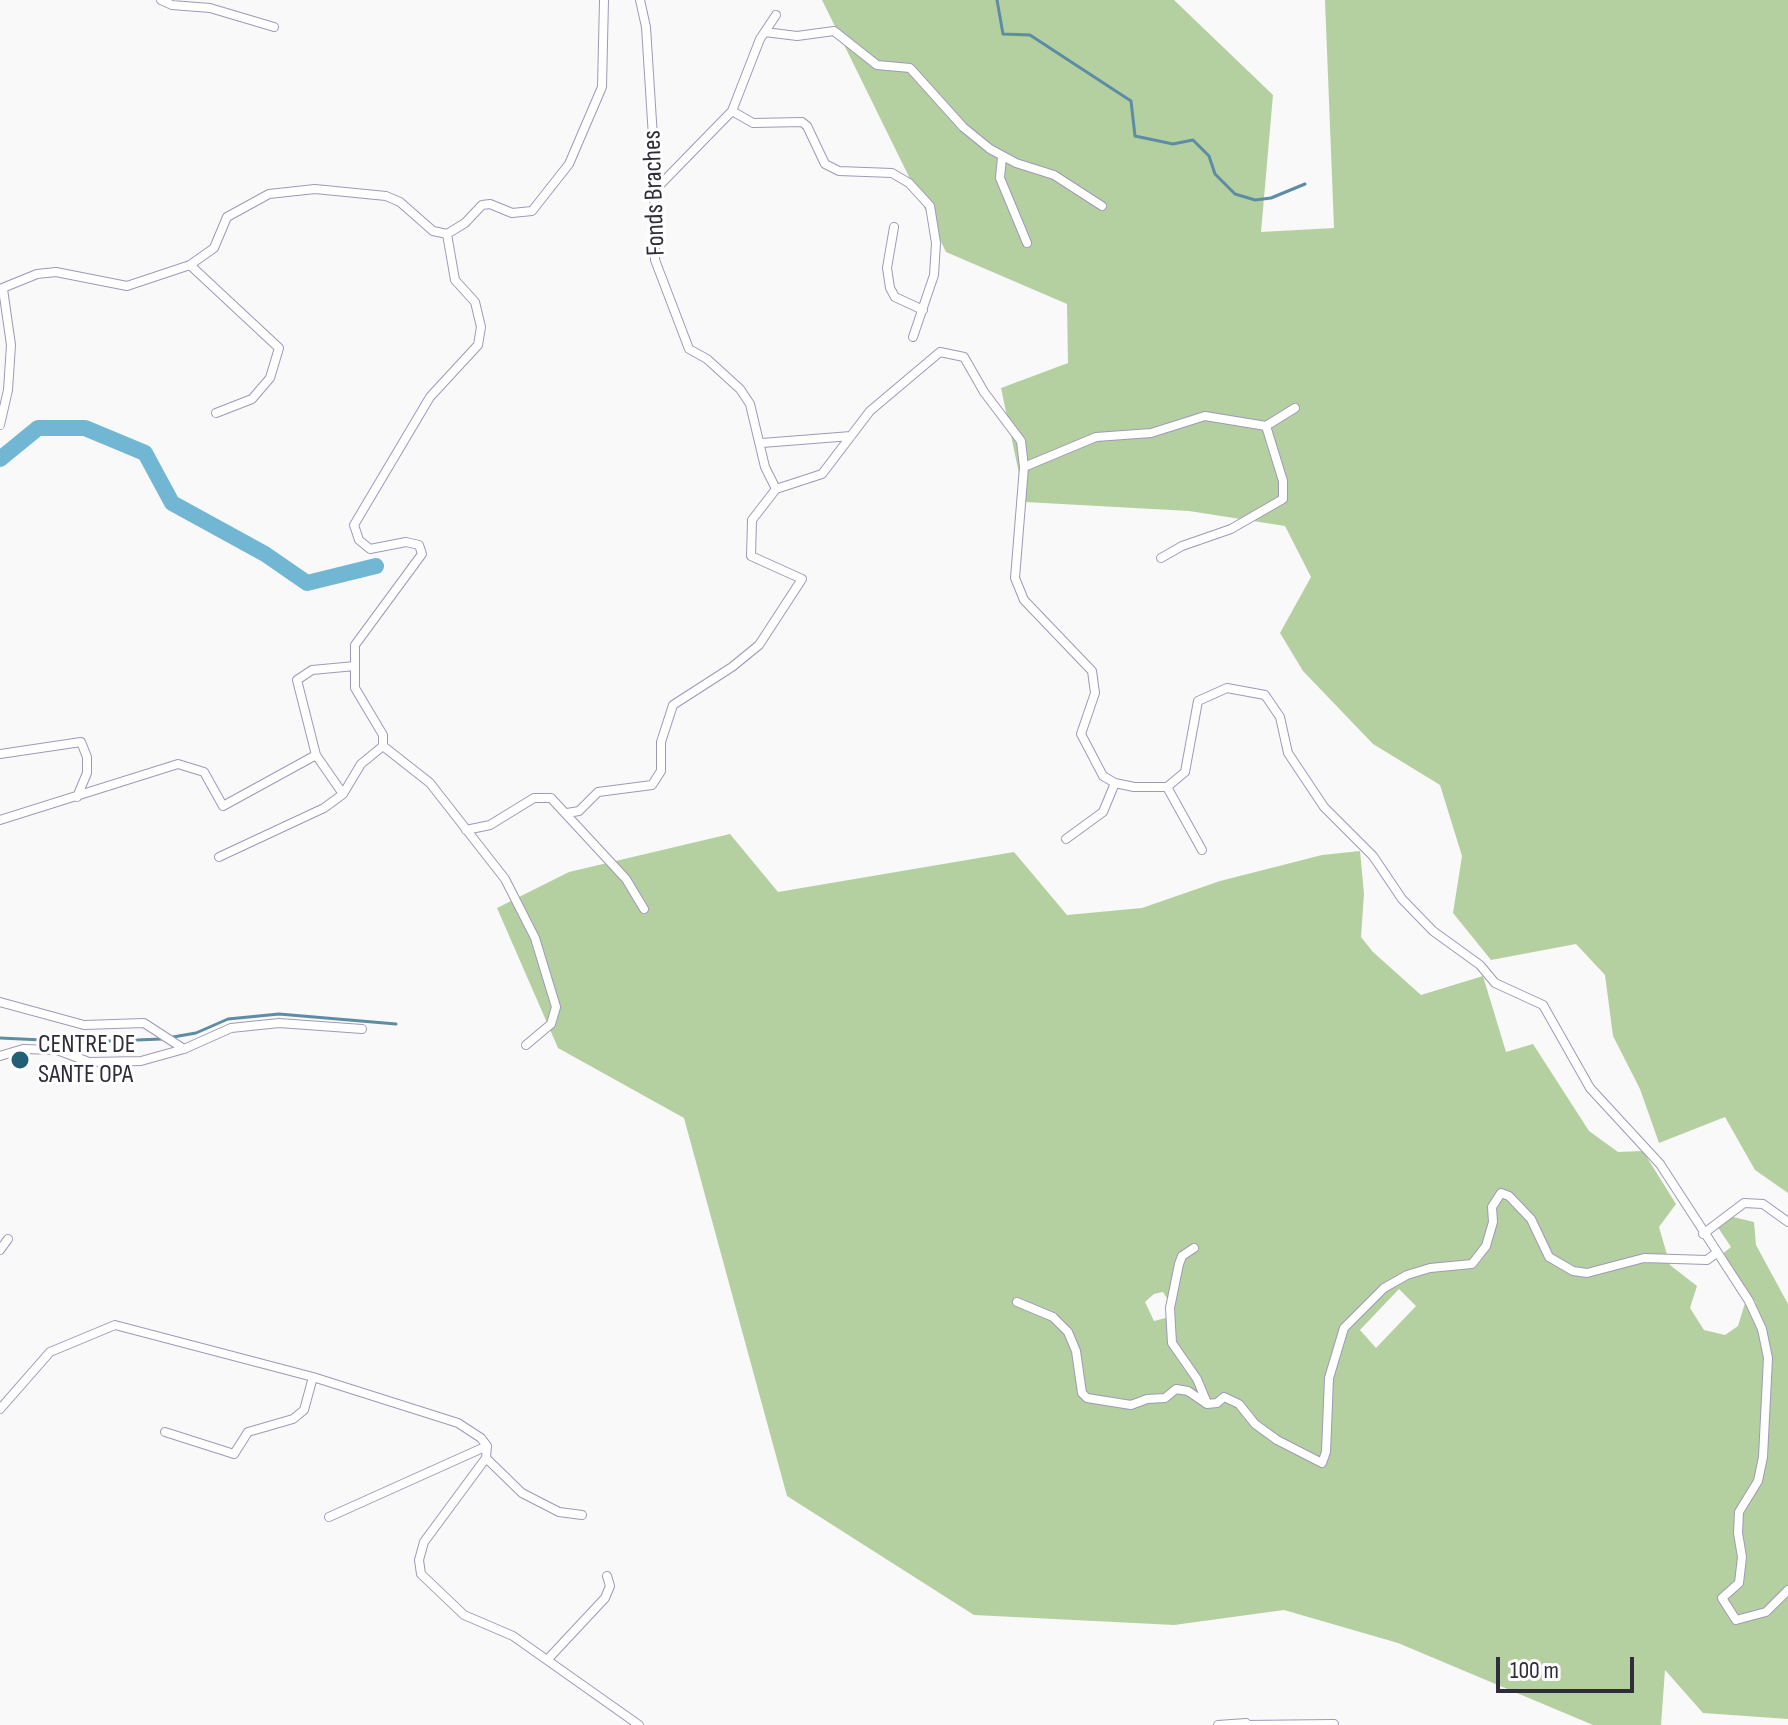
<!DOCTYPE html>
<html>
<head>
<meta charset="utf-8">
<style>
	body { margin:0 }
	#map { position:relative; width:1788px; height:1725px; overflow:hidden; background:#f9f9f9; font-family:"Sofia Sans Condensed",sans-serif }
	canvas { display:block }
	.scale { position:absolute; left:1496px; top:1657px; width:138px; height:36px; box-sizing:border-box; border:4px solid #2f2d39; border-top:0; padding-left:10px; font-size:24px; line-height:28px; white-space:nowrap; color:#2f2d39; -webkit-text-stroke:6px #fff; paint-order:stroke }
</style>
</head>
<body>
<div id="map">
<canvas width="1788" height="1725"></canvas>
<div class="scale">100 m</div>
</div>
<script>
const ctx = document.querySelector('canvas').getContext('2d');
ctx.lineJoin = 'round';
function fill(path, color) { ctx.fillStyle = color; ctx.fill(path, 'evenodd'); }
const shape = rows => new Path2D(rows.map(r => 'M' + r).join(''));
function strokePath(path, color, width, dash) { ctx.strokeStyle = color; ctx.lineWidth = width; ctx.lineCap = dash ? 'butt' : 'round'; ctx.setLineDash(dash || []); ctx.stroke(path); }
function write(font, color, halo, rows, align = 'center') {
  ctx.font = font + ' "Sofia Sans Condensed",sans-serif'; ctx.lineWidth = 6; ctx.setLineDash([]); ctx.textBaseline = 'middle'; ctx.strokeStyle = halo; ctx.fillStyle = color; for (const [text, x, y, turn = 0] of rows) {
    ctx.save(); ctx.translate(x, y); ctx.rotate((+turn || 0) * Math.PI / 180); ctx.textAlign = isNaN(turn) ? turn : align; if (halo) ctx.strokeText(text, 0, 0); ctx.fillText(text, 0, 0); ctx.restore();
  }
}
fill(shape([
	[822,0,1174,0,1273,95,1261,232,1334,228,1325,0,1788,0,1788,1193,1755,1170,1725,1117,1659,1143,1640,1089,1613,1036,1605,975,1576,944,1491,960,1453,913,1462,856,1440,785,1373,744,1303,671,1280,633,1311,577,1285,526,1189,511,1025,502,1001,388,1068,363,1067,304,946,252],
	[730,834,778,892,1014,852,1067,915,1142,908,1220,881,1322,855,1360,851,1364,894,1361,937,1373,952,1421,995,1483,976,1506,1052,1533,1044,1589,1131,1618,1152,1643,1151,1676,1204,1659,1227,1670,1265,1697,1286,1690,1308,1704,1330,1725,1335,1738,1326,1745,1303,1756,1303,1721,1255,1731,1247,1717,1226,1733,1217,1754,1222,1756,1245,1788,1304,1788,1719,1703,1713,1665,1670,1661,1725,1593,1725,1398,1643,1284,1610,1174,1625,974,1615,787,1496,684,1118,558,1048,497,908,569,872],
	[1399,1289,1416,1306,1376,1348,1360,1330],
	[1163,1292,1173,1308,1169,1317,1154,1321,1145,1302,1154,1294]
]), '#b5d0a0');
strokePath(shape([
	[997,0,1003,34,1030,35,1131,101,1135,136,1173,144,1193,140,1209,156,1215,174,1235,194,1255,200,1271,198,1305,184],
	[173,1037,196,1033,228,1019,279,1014,396,1024],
	[0,1038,85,1042,162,1039]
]), '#5d8da4', 3);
strokePath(shape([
	[0,459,38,428,85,428,145,453,172,503,265,554,307,583,376,566]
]), '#71b6d2', 16);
const minor = shape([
	[161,0,172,5,210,8,274,27],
	[640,0,646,27,654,153,655,260,689,349,707,359,740,389,750,404,765,467,776,489,822,474,870,411,940,352,964,357,984,392,1021,441,1024,467,1015,578,1024,600,1092,671,1095,693,1081,734,1103,776,1115,783,1134,787,1167,787,1185,772,1198,701,1227,688,1265,695,1280,717,1288,753,1324,807,1373,856,1402,899,1433,931,1480,965,1495,983,1543,1005,1590,1088,1660,1164,1749,1301,1762,1329,1768,1358,1763,1457,1758,1481,1739,1512,1738,1533,1742,1557,1739,1583,1722,1598,1736,1620,1766,1612,1788,1590],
	[765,32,797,36,834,31,877,65,910,68,963,127,990,149,1016,163,1054,175,1102,206],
	[732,111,753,123,802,122,807,126,825,164,839,171,892,173,909,183,930,206,936,243,934,275,913,337],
	[1002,157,1000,178,1027,243],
	[653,192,732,111,760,39,776,15],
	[894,227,887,268,890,288,895,297,923,310],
	[190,265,279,348,270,378,252,399,216,413],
	[0,289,37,274,56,272,127,286,190,265,214,248,227,217,269,194,315,189,386,196,400,202,433,231,447,234,465,223,482,205,490,204,512,213,532,211,569,164,602,87,604,0],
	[0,425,8,390,11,345,3,289],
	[762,443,851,436],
	[1024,467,1096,437,1151,433,1205,416,1266,426,1295,408],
	[1161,558,1182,546,1231,529,1283,499,1283,481,1266,426],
	[383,746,430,783,505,879,535,938,556,1007,551,1024,526,1045],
	[0,754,81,742,87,757,87,773,77,797],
	[316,755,297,680,312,670,355,666],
	[1167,787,1202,850],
	[567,813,579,811,598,792,652,785,661,771,661,742,673,705,732,667,759,645,802,579,751,556,752,520,776,489],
	[0,820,178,764,204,772,223,806,316,755,343,794,361,764,383,746,383,735,355,688,355,645,422,554,419,545,406,542,370,549,359,540,354,525,430,397,478,345,481,327,475,302,455,280,447,234],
	[466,830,490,825,534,798,551,798,626,879,644,909],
	[1066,839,1103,812,1115,783],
	[219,857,324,808,343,794],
	[0,1002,84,1025,144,1023,184,1049],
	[0,1056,23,1049,57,1050,89,1062,141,1061,184,1049,231,1028,279,1023,362,1029],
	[1703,1234,1744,1203,1763,1204,1788,1222],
	[1194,1248,1182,1256,1179,1264,1170,1308,1172,1343,1197,1379,1207,1403],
	[0,1250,8,1239],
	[1017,1302,1053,1317,1068,1332,1076,1351,1082,1393,1087,1398,1131,1405,1147,1399,1165,1398,1176,1389,1188,1391,1207,1404,1217,1403,1224,1397,1239,1404,1255,1424,1277,1440,1322,1463,1326,1452,1329,1378,1344,1328,1384,1288,1407,1275,1430,1268,1472,1264,1486,1246,1493,1222,1492,1207,1501,1193,1509,1196,1531,1219,1549,1257,1573,1271,1587,1273,1644,1258,1707,1260,1715,1254],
	[0,1409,50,1352,115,1325,313,1377,458,1423,481,1438,487,1446,486,1458,424,1542,419,1560,421,1574,464,1615,513,1636,639,1725],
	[165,1432,234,1454,248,1432,293,1419,304,1410,313,1377],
	[486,1458,522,1493,559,1512,582,1515],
	[329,1517,487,1446],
	[548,1659,605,1598,610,1586,607,1576],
	[1218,1725,1246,1723],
	[1245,1725,1334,1724]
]);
strokePath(minor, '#9f99b8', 10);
strokePath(minor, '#fff', 8);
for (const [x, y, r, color] of [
	[20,1060,10,"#235f77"]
]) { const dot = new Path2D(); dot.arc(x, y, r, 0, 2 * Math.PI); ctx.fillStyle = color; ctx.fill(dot); strokePath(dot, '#fff', 3); }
write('26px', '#2f2d39', '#fff', [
	["Fonds Braches",655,193,-92]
]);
write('26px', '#2f2d39', '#fff', [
	["CENTRE DE",38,1045],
	["SANTE OPA",38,1075]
], 'left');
</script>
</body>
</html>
